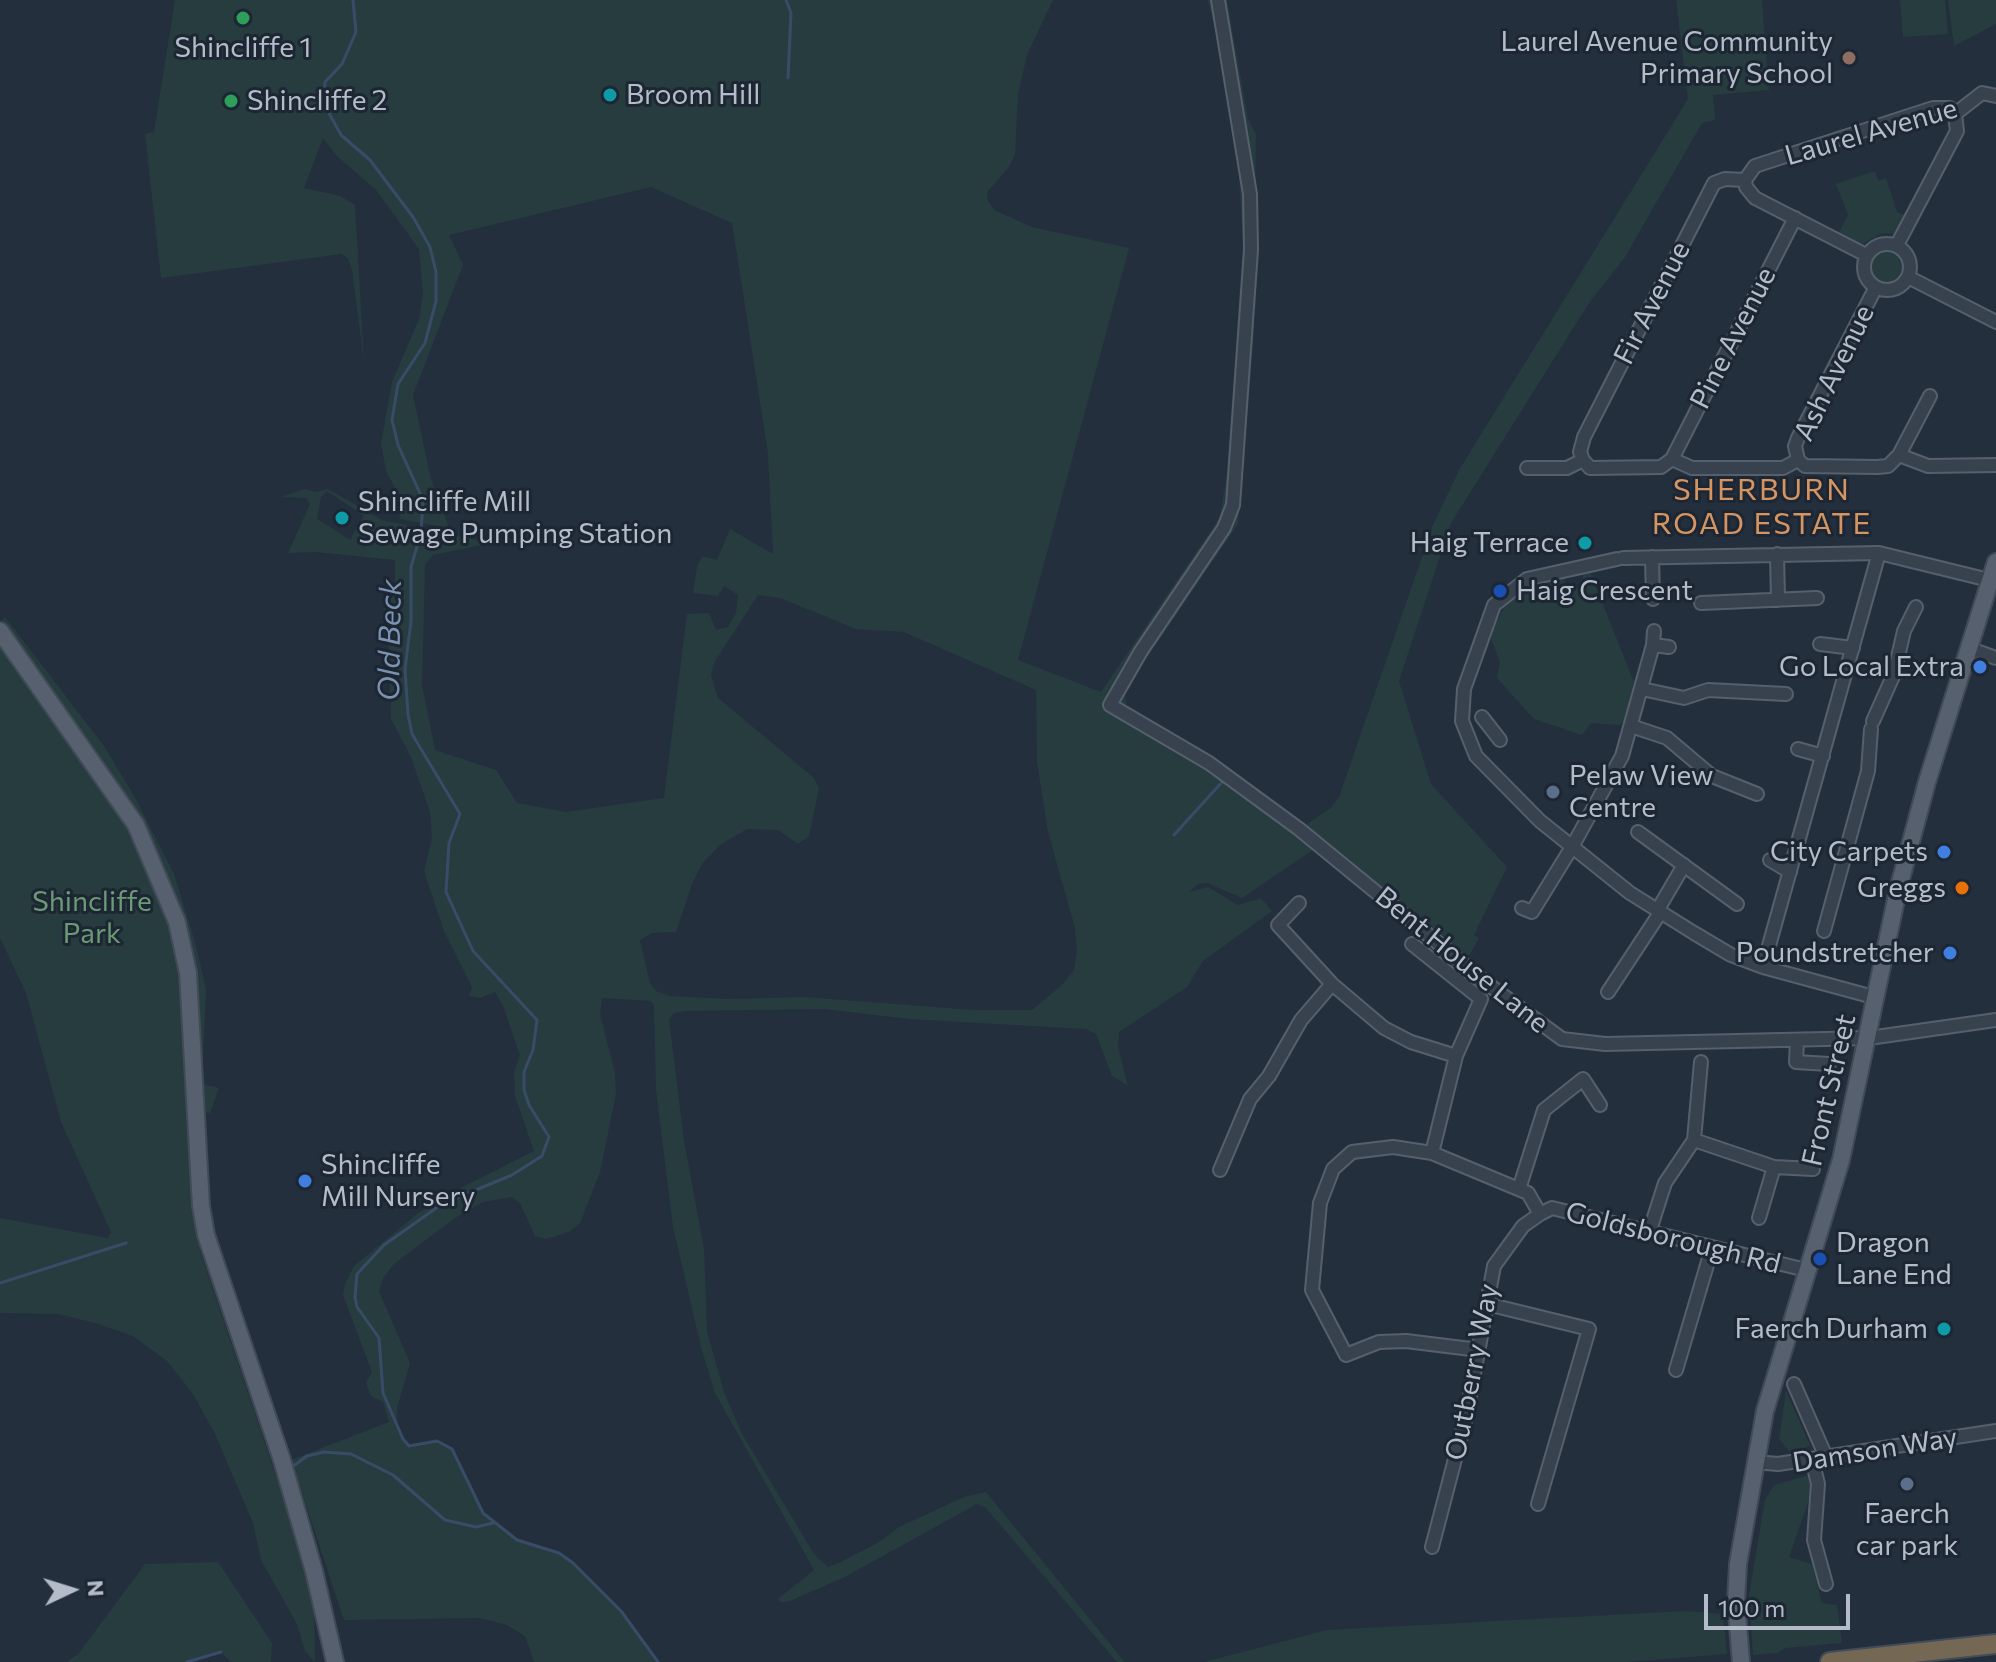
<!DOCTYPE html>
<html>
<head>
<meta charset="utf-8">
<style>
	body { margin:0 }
	#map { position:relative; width:1996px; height:1662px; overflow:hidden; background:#242f3e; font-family:Commissioner,sans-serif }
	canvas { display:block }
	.north { position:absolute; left:32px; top:1550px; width:80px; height:80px; -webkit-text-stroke:6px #1d2633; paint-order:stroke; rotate:86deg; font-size:22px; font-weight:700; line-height:32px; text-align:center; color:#b4bcc9 }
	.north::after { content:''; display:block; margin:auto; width:28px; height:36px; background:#b4bcc9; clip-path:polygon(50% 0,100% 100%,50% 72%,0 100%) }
	.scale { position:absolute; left:1704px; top:1594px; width:146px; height:36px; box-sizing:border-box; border:4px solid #b4bcc9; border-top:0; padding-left:10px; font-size:24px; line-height:28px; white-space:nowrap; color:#b4bcc9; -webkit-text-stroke:6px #1d2633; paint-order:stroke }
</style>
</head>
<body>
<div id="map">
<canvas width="1996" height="1662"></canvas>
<div class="north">N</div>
<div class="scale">100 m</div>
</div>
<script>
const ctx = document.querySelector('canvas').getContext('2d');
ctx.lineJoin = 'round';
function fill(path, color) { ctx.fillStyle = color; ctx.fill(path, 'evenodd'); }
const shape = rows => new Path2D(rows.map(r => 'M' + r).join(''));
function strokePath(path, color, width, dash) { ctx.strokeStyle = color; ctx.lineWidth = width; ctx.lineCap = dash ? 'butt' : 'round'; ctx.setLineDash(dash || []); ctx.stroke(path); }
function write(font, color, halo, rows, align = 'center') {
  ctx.font = font + ' Commissioner,sans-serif'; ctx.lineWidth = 6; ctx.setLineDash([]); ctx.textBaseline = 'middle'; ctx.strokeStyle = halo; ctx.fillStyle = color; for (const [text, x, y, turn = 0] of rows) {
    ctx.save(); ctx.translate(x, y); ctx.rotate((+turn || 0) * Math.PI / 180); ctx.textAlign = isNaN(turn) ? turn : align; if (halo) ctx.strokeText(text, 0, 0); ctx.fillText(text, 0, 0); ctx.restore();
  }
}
fill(shape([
	[175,0,1053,0,1027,55,1018,94,1015,154,1009,167,988,191,987,199,994,210,1032,227,1129,248,1018,660,1101,692,1220,517,1227,472,1243,244,1238,160,1225,70,1208,0,1227,0,1248,119,1256,134,1254,332,1238,524,1125,690,1126,706,1109,713,1149,733,1223,781,1314,849,1242,898,1207,883,1198,884,1189,892,1208,887,1238,905,1261,898,1272,911,1203,961,1187,987,1119,1032,1118,1047,1128,1086,1112,1076,1096,1034,1086,1029,909,1019,824,1009,686,1011,674,1013,669,1019,684,1141,704,1249,707,1331,724,1392,742,1434,814,1554,828,1567,839,1563,881,1541,899,1527,964,1497,986,1492,1125,1662,1117,1662,985,1507,977,1504,845,1577,790,1601,781,1602,778,1599,814,1570,715,1393,701,1347,673,1227,656,1089,654,1006,651,1001,602,998,600,1014,615,1073,616,1094,600,1172,580,1223,569,1232,546,1239,535,1236,520,1203,512,1197,483,1202,455,1218,394,1264,383,1278,379,1291,410,1363,397,1408,398,1430,403,1439,409,1446,437,1441,452,1449,483,1513,517,1540,559,1553,573,1563,621,1611,658,1662,534,1662,525,1636,507,1625,480,1618,344,1620,291,1460,389,1422,383,1402,371,1396,366,1383,372,1372,343,1295,345,1284,354,1266,417,1214,443,1197,534,1151,515,1096,514,1072,520,1055,503,1006,495,992,480,998,469,996,472,987,444,931,424,871,432,838,430,812,411,757,391,719,388,630,381,617,395,583,395,560,316,552,288,553,310,504,306,498,281,497,305,489,316,492,328,489,382,520,491,543,433,555,425,565,422,685,435,750,496,770,517,803,566,812,664,798,687,614,709,613,716,630,728,627,736,613,738,595,724,586,718,596,693,593,697,567,702,556,717,560,730,529,773,554,768,453,732,223,651,187,449,235,463,265,413,395,431,479,449,528,400,519,396,490,386,471,381,444,392,382,419,319,423,292,419,249,376,190,337,156,323,138,304,188,340,196,355,205,364,362,352,270,348,258,341,254,161,278,145,134,154,132],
	[327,491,364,516,350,540,317,519,321,497],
	[758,595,780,598,856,629,904,632,1036,690,1037,762,1048,832,1075,928,1077,950,1074,970,1062,985,1032,1010,973,1010,806,997,729,999,670,996,656,991,650,983,640,940,652,933,676,932,692,884,702,864,720,845,747,829,778,830,798,844,809,836,819,788,814,778,718,698,711,675,715,661],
	[1676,0,1762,0,1769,90,1713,95,1715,120,1702,123,1625,257,1589,303,1451,523,1399,681,1431,784,1507,867,1474,935,1479,938,1467,959,1304,826,1331,808,1339,797,1433,525,1459,470,1688,99],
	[1900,0,1945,0,1948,34,1903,37],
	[1948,0,1996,0,1996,24,1954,46],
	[1875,171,1878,181,1886,178,1897,212,1906,216,1897,234,1882,233,1861,245,1838,234,1848,215,1836,184],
	[1891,247,1903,255,1899,261,1904,260,1906,266,1896,282,1885,284,1875,280,1869,263,1879,250],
	[1590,572,1634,682,1625,721,1620,725,1591,723,1582,735,1534,719,1497,678,1500,662,1490,636,1506,603,1524,591,1564,579,1568,590,1583,586,1583,573],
	[5,617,104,746,136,799,174,874,195,942,206,989,202,1084,219,1088,210,1113,198,1111,200,1251,304,1559,314,1599,315,1662,305,1651,297,1624,261,1560,253,1523,215,1434,193,1394,167,1361,133,1336,95,1323,58,1314,0,1313,0,1218,108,1238,111,1232,61,1122,26,993,0,938,0,622],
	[1786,1391,1810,1445,1798,1452,1789,1451,1779,1439],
	[1809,1475,1811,1494,1789,1557,1812,1564,1822,1603,1837,1605,1842,1643,1785,1648,1777,1653,1753,1655,1749,1595,1765,1500,1774,1485],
	[218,1562,272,1643,271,1662,231,1662,221,1652,187,1662,67,1662,79,1653,145,1564],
	[1685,1611,1723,1614,1727,1654,1627,1662,1204,1662,1327,1630]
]), '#263c3f');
strokePath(shape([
	[353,0,356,32,342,64,325,82,324,104,341,135,370,160,413,217,430,247,436,272,436,301,425,343,398,384,392,420,398,445,423,500,421,533,411,567,411,621,405,669,408,714,412,734,460,814,449,843,446,892,473,951,537,1020,533,1050,524,1072,524,1090,529,1105,549,1137,542,1156,512,1175,442,1204,384,1245,357,1274,355,1297,357,1307,379,1338,383,1393,403,1439,409,1446,437,1441,452,1449,483,1513,517,1540,559,1553,573,1563,621,1611,658,1662],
	[786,0,791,13,788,78],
	[1174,835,1223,781],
	[0,1283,126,1243],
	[292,1467,307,1456,324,1452,351,1454,393,1475,445,1520,476,1527,493,1523],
	[187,1662,221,1652]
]), '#394c67', 3);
const minor = shape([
	[1218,0,1250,194,1251,250,1233,505,1224,528,1141,651,1110,705,1209,763,1299,829,1493,988,1562,1039,1605,1044,1869,1038,1996,1020],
	[1745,180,1746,187,1755,198,1866,255],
	'1864 267a23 23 0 1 1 46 0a23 23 0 1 1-46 0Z',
	[1897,245,1957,131,1955,114],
	[1908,277,1996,322],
	[1899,455,1930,396],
	[1672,459,1795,218],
	[1583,460,1580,452,1584,437,1714,183,1725,179,1745,180,1755,166,1933,108,1950,108,1955,114,1982,93,1996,96],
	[1798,460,1795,446,1798,438,1876,287],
	[1527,468,1567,468,1583,460,1590,468,1661,467,1672,459,1692,468,1783,468,1798,460,1805,466,1877,467,1888,466,1899,455,1928,466,1996,465],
	[1777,554,1778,600],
	[1652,557,1653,599],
	[1623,558,1879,553,1989,580],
	[1617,559,1527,579,1494,605,1464,689,1462,721,1476,756,1540,821,1630,893,1694,933,1731,955,1763,967,1877,998],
	[1701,603,1817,598],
	[1820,644,1853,648],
	[1653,645,1669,647],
	[1968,648,1996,658],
	[1642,689,1684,698,1708,690,1786,694],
	[1482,717,1500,740],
	[1873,721,1894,674,1904,631,1916,607],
	[1631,726,1667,738,1712,776,1757,794],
	[1798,749,1823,756],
	[1638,832,1737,904],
	[1770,860,1790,872],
	[1299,903,1278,925,1332,984,1384,1028,1411,1042,1456,1056],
	[1522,908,1532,912,1572,847,1622,756,1653,645,1654,631],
	[1657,911,1684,865],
	[1824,931,1868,771,1871,729],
	[1412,944,1481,999,1456,1056,1432,1153],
	[1763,967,1879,553],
	[1608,992,1660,913],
	[1797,1040,1796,1062,1829,1064],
	[1694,1140,1774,1167,1759,1218],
	[1774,1167,1813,1169],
	[1220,1170,1250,1099,1269,1076,1301,1020,1332,984],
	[1519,1189,1544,1110,1583,1079,1600,1105],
	[1649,1233,1665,1183,1694,1140,1701,1062],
	[1487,1304,1589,1329,1538,1504],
	[1479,1350,1406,1341,1379,1342,1346,1355,1312,1290,1320,1203,1333,1169,1352,1152,1393,1147,1432,1153,1528,1193,1540,1214,1552,1208,1806,1270],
	[1676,1370,1712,1248],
	[1794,1384,1826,1457],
	[1812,1459,1818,1484,1814,1540,1826,1584],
	[1754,1462,1778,1464,1996,1431],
	[1432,1547,1466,1417,1494,1266,1523,1226,1540,1214]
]);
const major = shape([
	[0,631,136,825,177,922,188,973,201,1206,206,1235,282,1460,314,1571,335,1662],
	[1741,1662,1736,1601,1738,1564,1765,1411,1841,1160,1898,890,1927,782,1996,562]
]);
const highway = shape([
	[1830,1662,1996,1644]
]);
strokePath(minor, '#565f6c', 16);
strokePath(major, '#414a57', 20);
strokePath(highway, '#434c59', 22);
strokePath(minor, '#38414e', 12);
strokePath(major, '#56606e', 16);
strokePath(highway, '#746855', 18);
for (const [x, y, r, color] of [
	[243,18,8,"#2e9e5b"],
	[1849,58,8,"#8d6e63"],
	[610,95,8,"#0f9aa8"],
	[231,101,8,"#2e9e5b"],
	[342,518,8,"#0f9aa8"],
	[1585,543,8,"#0f9aa8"],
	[1500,591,8,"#1a4fb4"],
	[1980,667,8,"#3f7fe0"],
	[1553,792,8,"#5c6f8a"],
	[1944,852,8,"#3f7fe0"],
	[1962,888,8,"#e8710a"],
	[1950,953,8,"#3f7fe0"],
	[305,1181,8,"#3f7fe0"],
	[1820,1259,8,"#1a4fb4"],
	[1944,1329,8,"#0f9aa8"],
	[1907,1484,8,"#5c6f8a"]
]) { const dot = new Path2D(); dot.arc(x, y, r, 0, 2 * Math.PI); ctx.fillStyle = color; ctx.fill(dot); strokePath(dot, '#1d2633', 3); }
write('28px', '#b4bcc9', '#1d2633', [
	["Laurel Avenue Community",1833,42],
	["Primary School",1833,74],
	["Shincliffe 1",243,48,"center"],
	["Broom Hill",626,95,"left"],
	["Shincliffe 2",247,101,"left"],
	["Shincliffe Mill",358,502,"left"],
	["Sewage Pumping Station",358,534,"left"],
	["Haig Terrace",1569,543],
	["Haig Crescent",1516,591,"left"],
	["Go Local Extra",1964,667],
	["Pelaw View",1569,776,"left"],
	["Centre",1569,808,"left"],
	["City Carpets",1928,852],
	["Greggs",1946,888],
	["Poundstretcher",1934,953],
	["Shincliffe",321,1165,"left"],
	["Mill Nursery",321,1197,"left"],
	["Dragon",1836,1243,"left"],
	["Lane End",1836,1275,"left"],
	["Faerch Durham",1928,1329],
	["Faerch",1907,1514,"center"],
	["car park",1907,1546,"center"]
], 'right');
write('28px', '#b4bcc9', '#1d2633', [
	["Laurel Avenue",1871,132,-16],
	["Fir Avenue",1652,303,-63],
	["Pine Avenue",1733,338,-63],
	["Ash Avenue",1834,373,-64],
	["Bent House Lane",1462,960,39],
	["Front Street",1829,1090,-77],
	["Goldsborough Rd",1673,1238,14],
	["Outberry Way",1472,1372,-79],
	["Damson Way",1875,1450,-9]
]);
write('28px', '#6b9a76', '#1d2633', [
	["Shincliffe",92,902],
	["Park",92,934]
]);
ctx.letterSpacing = '2px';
write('30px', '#d59563', '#1d2633', [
	["SHERBURN",1762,490],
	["ROAD ESTATE",1762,524]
]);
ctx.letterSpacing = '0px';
write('italic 30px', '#7c92b1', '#1d2633', [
	["Old Beck",390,640,-89]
]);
</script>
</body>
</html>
